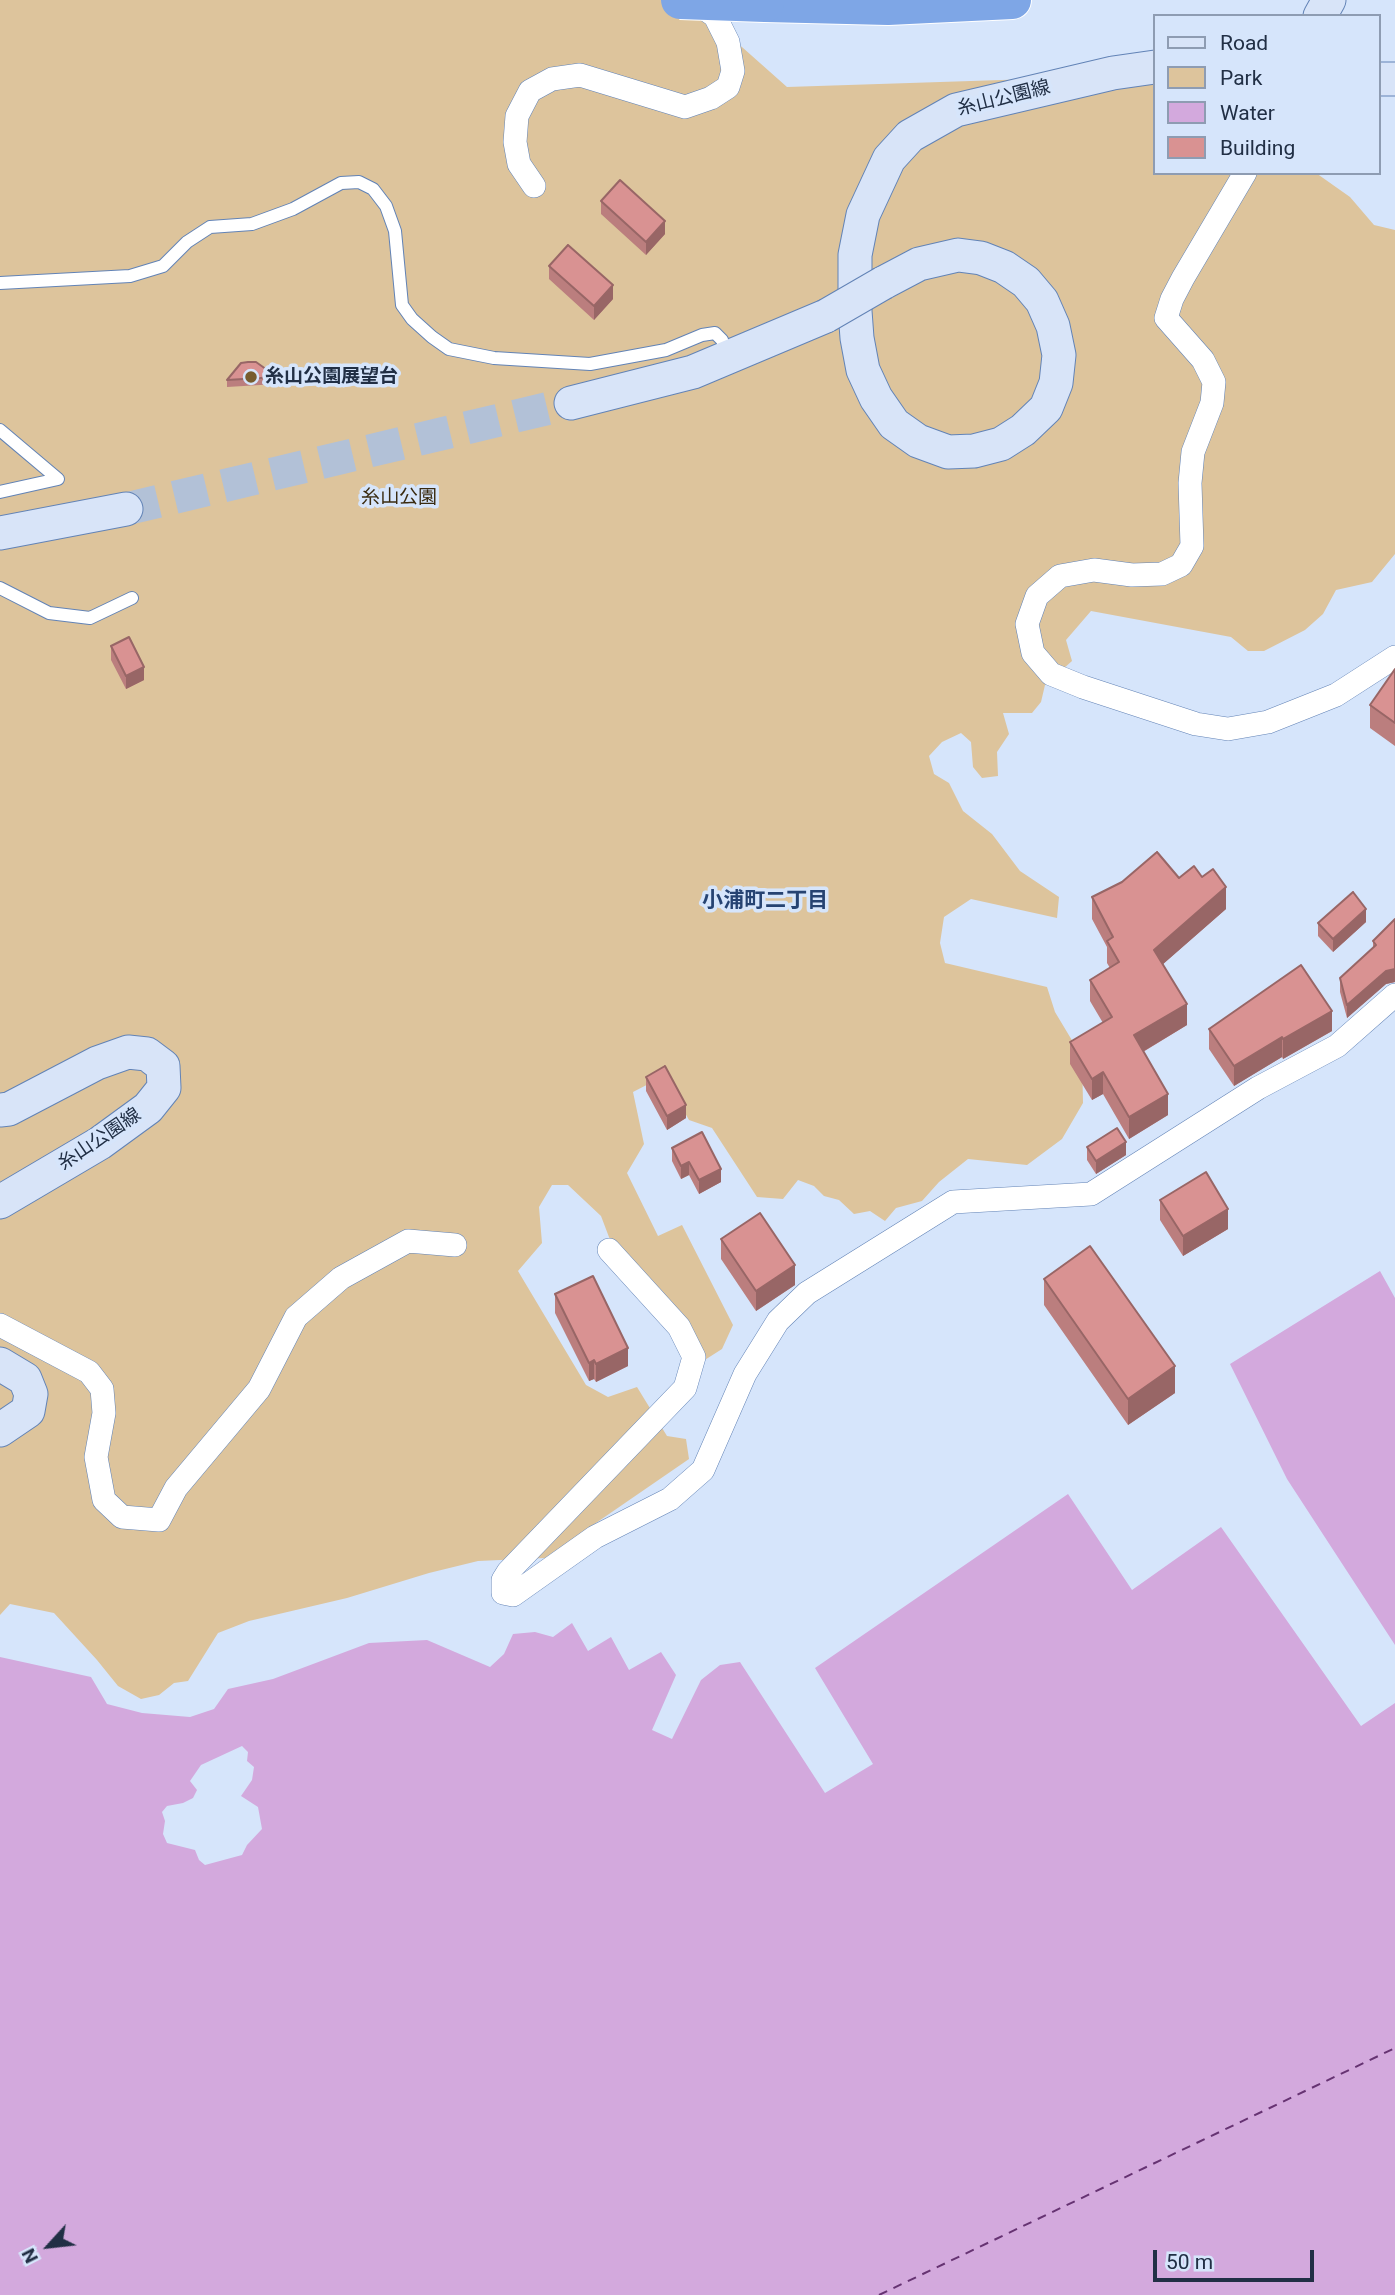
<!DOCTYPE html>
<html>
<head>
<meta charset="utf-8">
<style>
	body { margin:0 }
	#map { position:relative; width:1395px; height:2295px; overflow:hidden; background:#d6e5fb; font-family:Roboto,sans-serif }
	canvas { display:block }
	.legend { position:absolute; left:1153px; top:14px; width:228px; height:161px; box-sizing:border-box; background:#d6e5fb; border:2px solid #8e9cb2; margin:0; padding:9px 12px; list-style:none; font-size:21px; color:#212f45 }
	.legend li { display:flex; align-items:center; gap:14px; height:35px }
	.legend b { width:35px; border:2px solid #8e9cb2 }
	.north { position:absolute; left:14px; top:2211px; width:70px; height:70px; -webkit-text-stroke:5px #d6e5fb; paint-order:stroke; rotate:243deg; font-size:19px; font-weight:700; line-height:28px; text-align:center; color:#212f45 }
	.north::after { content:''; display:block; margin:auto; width:24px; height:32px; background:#212f45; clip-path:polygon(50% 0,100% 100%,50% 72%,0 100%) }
	.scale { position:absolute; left:1153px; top:2250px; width:161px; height:32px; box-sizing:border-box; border:4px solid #212f45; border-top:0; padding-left:9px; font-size:21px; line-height:24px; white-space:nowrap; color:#212f45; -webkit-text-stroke:5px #d6e5fb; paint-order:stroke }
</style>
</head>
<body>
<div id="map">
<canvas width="1395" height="2295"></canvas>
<ul class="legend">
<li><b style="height:9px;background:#d8e4f8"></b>Road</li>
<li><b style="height:19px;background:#ddc49c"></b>Park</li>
<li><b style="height:19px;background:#d3a9dd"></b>Water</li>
<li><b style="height:19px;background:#d99292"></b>Building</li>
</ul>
<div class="north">N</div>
<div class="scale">50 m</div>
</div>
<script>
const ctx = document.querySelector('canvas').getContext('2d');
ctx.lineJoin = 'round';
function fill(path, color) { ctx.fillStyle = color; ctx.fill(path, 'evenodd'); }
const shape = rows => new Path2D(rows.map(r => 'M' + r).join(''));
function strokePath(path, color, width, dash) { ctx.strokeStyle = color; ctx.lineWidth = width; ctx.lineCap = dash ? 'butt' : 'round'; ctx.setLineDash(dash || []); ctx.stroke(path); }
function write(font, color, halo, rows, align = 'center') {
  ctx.font = font + ' Roboto,"Noto Sans JP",sans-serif'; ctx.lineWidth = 7; ctx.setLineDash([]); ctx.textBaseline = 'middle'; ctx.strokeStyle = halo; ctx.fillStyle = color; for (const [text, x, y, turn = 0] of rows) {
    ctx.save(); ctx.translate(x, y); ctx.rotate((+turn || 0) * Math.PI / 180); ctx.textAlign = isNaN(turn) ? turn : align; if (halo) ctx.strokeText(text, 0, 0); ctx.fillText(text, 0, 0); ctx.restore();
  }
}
fill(shape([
	[0,0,689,0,787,87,1155,75,1155,173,1316,173,1350,197,1374,225,1395,230,1395,554,1372,582,1336,590,1323,614,1305,630,1264,651,1248,651,1231,637,1091,611,1066,640,1072,661,1045,685,1041,702,1032,713,1003,713,1009,734,997,752,998,776,982,778,973,767,971,742,961,733,942,742,929,756,934,774,949,783,963,811,992,834,1020,871,1059,897,1057,918,971,899,944,917,940,943,945,963,1047,987,1055,1012,1082,1057,1083,1103,1062,1139,1027,1165,968,1159,939,1182,922,1201,896,1208,885,1221,870,1211,854,1214,839,1200,824,1196,814,1186,798,1180,783,1199,757,1197,712,1128,689,1120,664,1076,633,1092,644,1144,627,1173,658,1236,682,1225,733,1325,722,1349,700,1363,612,1245,601,1216,568,1185,552,1185,539,1207,542,1243,518,1271,586,1385,608,1397,637,1387,667,1436,686,1439,689,1459,545,1558,478,1561,429,1573,347,1598,249,1621,218,1633,188,1681,174,1683,159,1695,141,1699,118,1686,97,1660,54,1613,10,1604,0,1615]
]), '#ddc49c');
fill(shape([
	[1380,1271,1395,1298,1395,1645,1287,1479,1230,1364],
	[1068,1494,1132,1590,1221,1527,1361,1726,1395,1703,1395,2295,0,2295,0,1657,91,1677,107,1704,142,1713,190,1717,214,1709,228,1689,273,1679,369,1643,427,1640,490,1667,504,1654,513,1634,535,1632,553,1637,572,1623,588,1651,611,1637,629,1670,661,1652,676,1675,652,1730,672,1739,701,1680,720,1665,740,1662,825,1793,873,1764,815,1668],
	[242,1746,248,1752,247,1761,254,1767,252,1780,241,1796,258,1807,262,1829,247,1845,242,1855,205,1865,199,1860,195,1850,167,1843,163,1834,165,1821,162,1812,167,1806,183,1803,193,1798,197,1790,190,1781,201,1765]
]), '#d3a9dd');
strokePath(shape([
	[879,2295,1395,2048]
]), '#663372', 2, [9, 7]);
strokePath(shape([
	[126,509,571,403]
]), '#b2c1d7', 33, [33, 17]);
const lane = shape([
	[0,283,130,276,163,266,187,242,210,227,252,224,293,209,341,183,359,182,373,189,386,206,395,231,402,305,412,319,432,337,449,349,494,358,590,364,666,350,702,335,715,333,722,340,728,356],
	[0,430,58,479,0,492],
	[0,588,49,613,90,618,132,598]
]);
const street = shape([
	[1245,173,1183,278,1172,299,1166,318,1203,360,1214,382,1212,403,1193,452,1190,483,1192,546,1181,565,1162,574,1132,575,1094,570,1060,576,1037,596,1027,624,1033,653,1051,674,1083,687,1196,724,1228,729,1268,722,1336,695,1395,657],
	[534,186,519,164,515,142,517,116,530,91,552,79,580,75,685,107,711,98,728,87,733,71,728,42,715,16,695,2],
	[609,1250,679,1327,694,1357,685,1388,508,1572,503,1580,503,1593,513,1595,595,1537,670,1499,703,1470,745,1374,778,1321,807,1293,953,1202,1091,1194,1258,1088,1337,1046,1395,995],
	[0,1325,89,1372,102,1389,104,1413,96,1457,104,1500,122,1517,159,1520,176,1488,259,1389,296,1317,341,1278,408,1241,455,1245]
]);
const secondary = shape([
	[1320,16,1329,0],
	[1379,79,1395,79],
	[883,283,919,264,958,255,981,258,1004,267,1026,282,1042,301,1053,326,1059,355,1056,383,1046,408,1023,430,1001,444,974,451,948,452,918,441,894,424,876,398,863,370,857,338,855,311,855,255,863,215,889,159,910,136,956,110,1113,73,1155,67],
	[571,403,693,372,826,316],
	[0,533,126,509],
	[0,1110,9,1109,97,1063,128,1052,147,1054,163,1066,164,1088,148,1108,100,1143,0,1202],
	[0,1364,25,1379,31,1394,28,1411,0,1430]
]);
const highway = shape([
	[744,0,765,3,888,6,1012,0]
]);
strokePath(lane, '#6283b6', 14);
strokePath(street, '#6283b6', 24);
strokePath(secondary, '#6283b6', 35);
strokePath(highway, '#fff', 40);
strokePath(lane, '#fff', 12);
strokePath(street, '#fff', 23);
strokePath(secondary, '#d8e4f8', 33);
strokePath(highway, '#7ea6e6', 38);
const secondaryBridge = shape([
	[826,316,883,283]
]);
const highwayBridge = shape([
	[680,0,765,3]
]);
strokePath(secondaryBridge, '#6283b6', 35, []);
strokePath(highwayBridge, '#fff', 40, []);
strokePath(secondaryBridge, '#d8e4f8', 33);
strokePath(highwayBridge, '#7ea6e6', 38);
fill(shape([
	[601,201,665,234,646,255,601,214],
	[549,266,613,299,594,320,549,279],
	[277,377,277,384,227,387,227,380],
	[111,646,144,680,126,689,111,660],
	[1395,669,1395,746,1370,728,1370,705],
	[1179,878,1226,909,1163,964,1187,1025,1143,1052,1168,1115,1129,1139,1103,1094,1092,1100,1070,1064,1070,1042,1103,1023,1090,1001,1090,980,1110,968,1107,963,1107,947,1092,919,1092,897],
	[1395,919,1395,982,1386,984,1347,1018,1340,992,1340,978,1373,948,1373,941],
	[1366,922,1333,952,1318,936,1318,923],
	[1209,1029,1332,1031,1283,1059,1282,1057,1234,1086,1209,1049],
	[646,1077,686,1118,667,1130,646,1091],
	[1087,1147,1126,1155,1096,1174,1087,1160],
	[672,1148,721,1182,699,1194,689,1175,681,1179,672,1161],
	[1160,1200,1228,1229,1183,1256,1160,1220],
	[721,1239,795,1285,756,1311,721,1259],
	[1044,1279,1175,1393,1128,1425,1044,1305],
	[555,1294,628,1366,596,1382,594,1379,589,1381,555,1313]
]), '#bb7e7e');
fill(shape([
	[665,221,665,234,646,255,646,242],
	[613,285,613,299,594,320,594,306],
	[144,667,144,680,126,689,126,676],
	[1226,887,1226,909,1154,972,1154,950],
	[1366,909,1366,922,1333,952,1333,939],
	[1395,969,1395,982,1386,984,1347,1018,1347,1005,1386,971],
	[1187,1004,1187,1025,1134,1057,1134,1035],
	[1332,1011,1332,1031,1283,1059,1283,1039],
	[1282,1037,1282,1057,1234,1086,1234,1066],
	[1103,1072,1103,1094,1092,1100,1092,1079],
	[1168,1094,1168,1115,1129,1139,1129,1117],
	[686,1105,686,1118,667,1130,667,1116],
	[1126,1142,1126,1155,1096,1174,1096,1161],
	[689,1162,689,1175,681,1179,681,1166],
	[721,1169,721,1182,699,1194,699,1180],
	[1228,1209,1228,1229,1183,1256,1183,1236],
	[795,1265,795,1285,756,1311,756,1291],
	[628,1348,628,1366,596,1382,596,1364],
	[594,1360,594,1379,589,1381,589,1363],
	[1175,1366,1175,1393,1128,1425,1128,1399]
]), '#986666');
const building = shape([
	[620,180,665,221,646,242,601,201,620,180],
	[568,245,613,285,594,306,549,266,568,245],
	[248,362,256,362,277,377,227,380,241,363,248,362],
	[129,637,144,667,126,676,111,646,129,637],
	[1395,669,1395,723,1370,705,1395,669],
	[1157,852,1179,878,1194,866,1202,877,1213,869,1226,887,1154,950,1187,1004,1134,1035,1168,1094,1129,1117,1103,1072,1092,1079,1070,1042,1112,1017,1090,980,1119,962,1107,941,1113,937,1092,897,1122,882,1157,852],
	[1353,892,1366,909,1333,939,1318,923,1353,892],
	[1395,919,1395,969,1386,971,1347,1005,1340,978,1376,945,1373,941,1395,919],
	[1301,965,1332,1011,1283,1039,1282,1037,1234,1066,1209,1029,1301,965],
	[665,1066,686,1105,667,1116,646,1077,665,1066],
	[1117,1128,1126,1142,1096,1161,1087,1147,1117,1128],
	[702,1132,721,1169,699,1180,689,1162,681,1166,672,1148,702,1132],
	[1206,1172,1228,1209,1183,1236,1160,1200,1206,1172],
	[760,1213,795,1265,756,1291,721,1239,760,1213],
	[1090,1246,1175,1366,1128,1399,1044,1279,1090,1246],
	[593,1276,628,1348,596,1364,594,1360,589,1363,555,1294,593,1276]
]);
fill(building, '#d99292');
strokePath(building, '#986666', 2);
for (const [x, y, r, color] of [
	[251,377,7,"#775c2e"]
]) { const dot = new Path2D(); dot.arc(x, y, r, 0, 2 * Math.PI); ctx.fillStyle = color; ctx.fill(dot); strokePath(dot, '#d6e5fb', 2.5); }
write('19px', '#212f45', '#d6e5fb', [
	["糸山公園線",1004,99,-14],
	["糸山公園線",100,1140,-34]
]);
write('bold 19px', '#212f45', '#d6e5fb', [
	["糸山公園展望台",265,377]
], 'left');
write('19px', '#3a2b10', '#d6e5fb', [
	["糸山公園",399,498]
]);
write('bold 21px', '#264372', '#d6e5fb', [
	["小浦町二丁目",765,902]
]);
</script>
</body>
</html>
